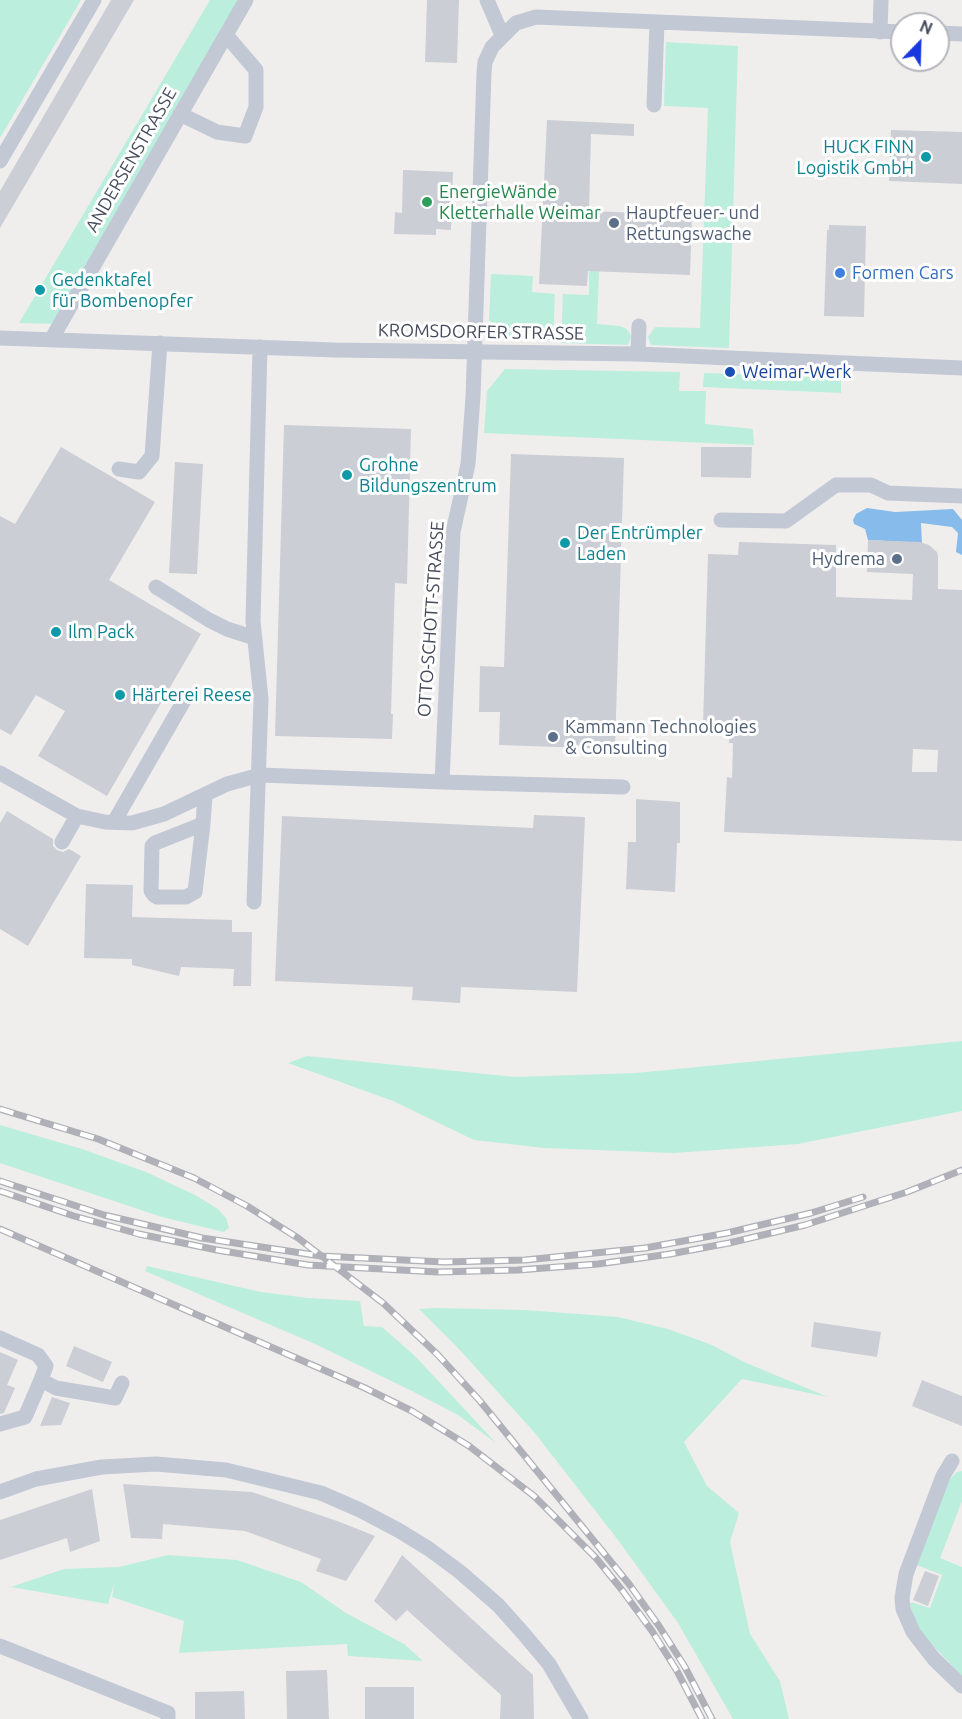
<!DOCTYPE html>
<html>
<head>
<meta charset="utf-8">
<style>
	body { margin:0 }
	#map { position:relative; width:962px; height:1719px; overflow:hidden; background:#f0eeed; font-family:Ubuntu,sans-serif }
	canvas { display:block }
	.north { position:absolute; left:890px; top:12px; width:60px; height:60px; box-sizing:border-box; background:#fff; border:2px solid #b5b7bd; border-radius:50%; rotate:23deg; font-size:16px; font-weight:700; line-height:24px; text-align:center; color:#454b5b }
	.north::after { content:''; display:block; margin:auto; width:21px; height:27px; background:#1837df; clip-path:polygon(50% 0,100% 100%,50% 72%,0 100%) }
</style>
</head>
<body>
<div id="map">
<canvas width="962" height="1719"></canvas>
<div class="north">N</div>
</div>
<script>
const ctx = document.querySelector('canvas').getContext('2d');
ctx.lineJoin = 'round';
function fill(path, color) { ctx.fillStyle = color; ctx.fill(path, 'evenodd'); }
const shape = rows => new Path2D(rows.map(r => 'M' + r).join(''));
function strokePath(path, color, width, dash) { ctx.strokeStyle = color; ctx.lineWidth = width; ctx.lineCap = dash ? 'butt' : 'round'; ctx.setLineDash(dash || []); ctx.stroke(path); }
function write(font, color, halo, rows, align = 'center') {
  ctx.font = font + ' Ubuntu,sans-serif'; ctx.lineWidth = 6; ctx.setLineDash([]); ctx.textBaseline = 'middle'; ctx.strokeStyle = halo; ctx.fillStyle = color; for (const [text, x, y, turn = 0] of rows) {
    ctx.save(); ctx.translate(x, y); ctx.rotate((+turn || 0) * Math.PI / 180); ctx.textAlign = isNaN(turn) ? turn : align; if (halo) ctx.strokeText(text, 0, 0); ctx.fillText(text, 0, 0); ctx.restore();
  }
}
fill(shape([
	[0,0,81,0,0,138],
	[210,0,246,0,60,324,19,323],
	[666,42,738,46,729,348,651,345,648,337,655,327,700,328,708,108,664,106],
	[589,268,599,271,597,324,620,326,627,329,631,336,628,345,561,343,563,294,589,295],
	[491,274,533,276,532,292,555,294,553,340,502,337,489,320],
	[505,369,680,372,679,391,706,391,705,424,753,429,754,445,484,433,487,391],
	[704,373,841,378,841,393,703,387],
	[962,1041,962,1111,798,1144,674,1153,544,1148,474,1140,393,1101,288,1063,307,1056,515,1077,636,1073],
	[0,1125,82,1149,146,1172,195,1195,218,1209,226,1218,229,1228,224,1232,162,1217,0,1163],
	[147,1266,261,1292,308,1298,360,1301,364,1326,382,1327,415,1356,496,1443,458,1415,412,1391,315,1344,145,1271],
	[436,1308,525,1310,618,1317,668,1329,712,1345,744,1362,828,1397,742,1379,684,1442,707,1486,739,1513,730,1542,750,1634,780,1681,789,1719,733,1719,678,1623,618,1540,534,1432,458,1348,419,1309],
	[962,1471,962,1501,940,1558,962,1567,962,1676,920,1632,909,1603,914,1603,930,1608,942,1575,917,1565,948,1481,957,1472],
	[168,1555,237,1560,301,1582,346,1613,404,1644,423,1661,348,1656,347,1644,179,1653,184,1621,112,1597,115,1581,108,1604,11,1587,64,1569,119,1567]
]), '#bed');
fill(shape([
	[867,508,895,512,953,509,962,520,962,555,956,552,958,533,952,527,921,523,922,543,868,540,865,529,854,524,853,520,856,514]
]), '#87bbec');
fill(shape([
	[111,0,134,0,0,228,0,191],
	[427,0,459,0,457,63,425,62],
	[547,120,634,124,634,136,591,134,589,211,692,215,690,275,588,271,587,286,539,284],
	[891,130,962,132,962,184,889,181],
	[403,170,453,172,451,230,436,229,436,235,394,234,395,212,402,213],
	[829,225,866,226,864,317,824,316,827,230,829,230],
	[284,425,411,429,407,584,395,583,391,714,393,714,392,739,275,736],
	[61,447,155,502,109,580,201,634,107,796,38,756,65,711,36,695,11,735,0,729,0,516,15,524],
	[701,447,752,447,751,478,701,477],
	[511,454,624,458,615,749,499,745,500,712,479,712,480,666,504,667],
	[175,462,203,464,197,574,169,573],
	[868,540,920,542,929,545,937,552,938,556,938,589,962,590,962,841,724,832,727,777,732,778,733,743,729,743,730,726,703,725,708,554,738,555,739,542,836,545,836,597,912,600,913,574,867,572],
	[913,749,938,750,937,772,912,772],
	[636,799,680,802,680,843,677,843,675,892,626,889,628,842,636,842],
	[7,811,53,839,53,846,57,850,63,852,69,849,81,856,28,946,0,929,0,823],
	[534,815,585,817,577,992,461,987,460,1003,412,1000,413,987,275,981,282,816,533,828],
	[86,884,133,885,132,917,232,920,232,932,252,932,251,986,233,986,234,969,181,967,179,976,132,965,132,959,84,958],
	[814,1322,881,1332,877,1357,811,1347],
	[74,1346,112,1362,103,1382,66,1366],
	[0,1352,18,1360,7,1385,15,1388,4,1413,0,1414],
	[922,1380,962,1396,962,1426,912,1406],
	[52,1397,70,1403,61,1425,40,1426],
	[123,1484,252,1492,340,1522,375,1536,346,1581,316,1571,321,1559,245,1531,163,1524,162,1539,131,1538],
	[92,1489,100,1541,70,1552,67,1538,0,1560,0,1520],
	[402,1555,533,1675,534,1719,500,1719,501,1695,407,1610,396,1621,374,1601],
	[925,1571,939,1576,928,1606,913,1600],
	[327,1670,329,1719,287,1719,286,1671],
	[365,1687,414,1687,414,1719,365,1719],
	[244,1691,245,1719,195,1719,195,1692]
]), '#ccced5');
strokePath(shape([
	[487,0,502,35],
	[880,32,881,0],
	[938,33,962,34],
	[654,105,657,23],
	[180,114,217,132,245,136,256,107,256,70,226,35],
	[0,161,94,0],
	[0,338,335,350,638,354,962,368],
	[51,340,246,0],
	[638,354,639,326],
	[119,469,139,472,152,456,160,343],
	[721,520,786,521,836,485,871,485,888,493,962,496],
	[156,587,209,620,227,629,255,638],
	[0,773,77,816,105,822,132,823,164,814,227,784,260,775,442,782,453,532,468,464,473,397,484,73,485,62,492,47,516,23,536,17,902,32],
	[442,782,623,787],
	[114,822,186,697],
	[203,824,155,843,152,846,151,891,154,895,157,897,186,897,195,892,203,824,205,795],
	[62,842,77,816],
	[254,902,261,699,253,621,260,347],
	[0,1338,38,1355,46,1366,41,1380],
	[0,1424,25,1417,41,1380,56,1388,115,1398,122,1383],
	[952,1461,943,1476,906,1574,902,1598,903,1609,913,1632,934,1659,962,1686],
	[0,1492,36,1479,102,1467,156,1464,226,1470,321,1493,360,1510,398,1530,429,1549,460,1572,498,1605,523,1633,549,1664,581,1719],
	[0,1646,168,1713,168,1719]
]), '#c3c8d5', 15);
const rail = shape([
	[0,1109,98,1139,194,1178,247,1206,298,1238,383,1303,438,1355,480,1401,629,1584,659,1626,685,1667,712,1719],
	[0,1181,104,1215,202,1238,321,1256,444,1262,525,1260,645,1248,727,1233,811,1213,863,1197],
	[0,1191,74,1216,139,1234,217,1250,308,1265,438,1272,518,1270,598,1264,670,1254,729,1243,805,1225,907,1192,962,1170],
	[0,1229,365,1388,412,1411,469,1446,534,1496,596,1558,622,1590,652,1631,677,1671,702,1719]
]);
strokePath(rail, '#afb0b8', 7);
strokePath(rail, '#fff', 4.5, [14]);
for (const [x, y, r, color] of [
	[926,157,6,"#0f9aa8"],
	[427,202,6,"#2e9e5b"],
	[614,223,6,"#5c6f8a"],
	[840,273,6,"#3f7fe0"],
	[40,290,6,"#0f9aa8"],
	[730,372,6,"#1a4fb4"],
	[347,475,6,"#0f9aa8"],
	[565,543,6,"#0f9aa8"],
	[897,559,6,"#5c6f8a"],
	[56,632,6,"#0f9aa8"],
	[120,695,6,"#0f9aa8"],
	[553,737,6,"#5c6f8a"]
]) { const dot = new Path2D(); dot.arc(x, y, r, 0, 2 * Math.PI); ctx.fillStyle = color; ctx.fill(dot); strokePath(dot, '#fff', 2); }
write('18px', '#0d838f', '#fff', [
	["HUCK FINN",914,147,"right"],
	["Logistik GmbH",914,168,"right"],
	["Gedenktafel",52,280],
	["für Bombenopfer",52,301],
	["Grohne",359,465],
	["Bildungszentrum",359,486],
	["Der Entrümpler",577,533],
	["Laden",577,554],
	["Ilm Pack",68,632],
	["Härterei Reese",132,695]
], 'left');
write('18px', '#454b5b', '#fff', [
	["ANDERSENSTRASSE",131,160,-60],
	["KROMSDORFER STRASSE",481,332,1],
	["OTTO-SCHOTT-STRASSE",431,619,-86]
]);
write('18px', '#27864d', '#fff', [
	["EnergieWände",439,192],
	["Kletterhalle Weimar",439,213]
], 'left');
write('18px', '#4e5e75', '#fff', [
	["Hauptfeuer- und",626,213],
	["Rettungswache",626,234],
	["Hydrema",885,559,"right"],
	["Kammann Technologies",565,727],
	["& Consulting",565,748]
], 'left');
write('18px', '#366cbe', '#fff', [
	["Formen Cars",852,273]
], 'left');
write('18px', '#164399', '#fff', [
	["Weimar-Werk",742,372]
], 'left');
</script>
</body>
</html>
